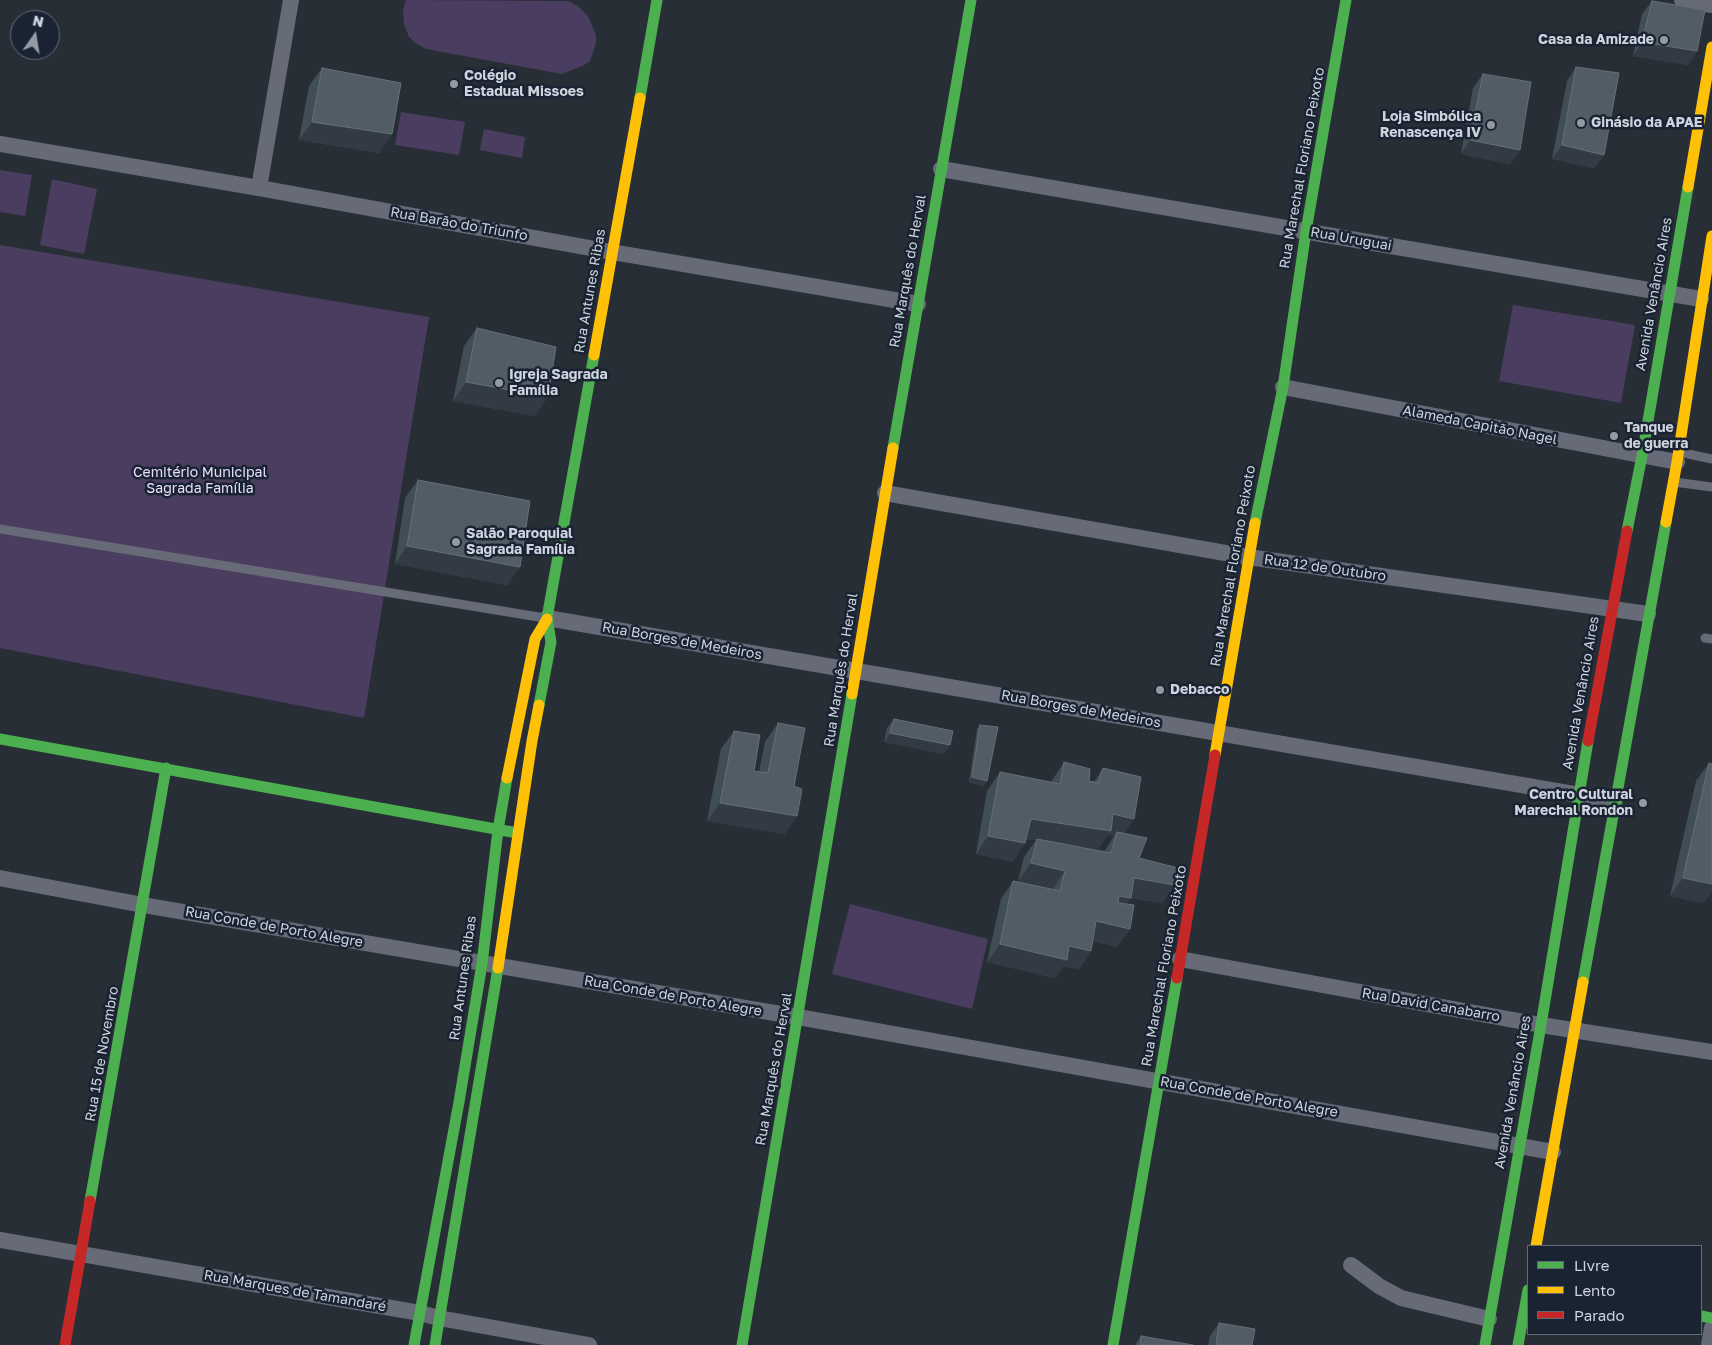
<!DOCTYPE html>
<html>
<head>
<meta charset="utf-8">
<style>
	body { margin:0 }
	#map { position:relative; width:1712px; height:1345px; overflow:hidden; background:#282e36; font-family:"Golos Text",sans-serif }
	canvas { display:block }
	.legend { position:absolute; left:1527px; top:1245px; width:175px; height:90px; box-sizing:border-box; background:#192332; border:1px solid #616a77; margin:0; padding:6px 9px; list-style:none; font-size:15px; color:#cdd4de }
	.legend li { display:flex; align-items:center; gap:10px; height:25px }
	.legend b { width:25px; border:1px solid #616a77 }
	.north { position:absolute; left:10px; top:10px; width:50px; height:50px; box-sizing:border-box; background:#192332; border:1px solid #616a77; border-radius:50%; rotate:13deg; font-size:14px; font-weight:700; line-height:20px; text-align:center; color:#cdd4de }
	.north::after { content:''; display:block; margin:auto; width:18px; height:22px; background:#939aa3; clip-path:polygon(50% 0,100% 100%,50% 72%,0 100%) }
</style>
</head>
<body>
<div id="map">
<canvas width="1712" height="1345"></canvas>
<ul class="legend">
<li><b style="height:6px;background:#4caf50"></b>Livre</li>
<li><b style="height:6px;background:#ffc107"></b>Lento</li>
<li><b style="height:6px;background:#c62828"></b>Parado</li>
</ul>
<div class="north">N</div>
</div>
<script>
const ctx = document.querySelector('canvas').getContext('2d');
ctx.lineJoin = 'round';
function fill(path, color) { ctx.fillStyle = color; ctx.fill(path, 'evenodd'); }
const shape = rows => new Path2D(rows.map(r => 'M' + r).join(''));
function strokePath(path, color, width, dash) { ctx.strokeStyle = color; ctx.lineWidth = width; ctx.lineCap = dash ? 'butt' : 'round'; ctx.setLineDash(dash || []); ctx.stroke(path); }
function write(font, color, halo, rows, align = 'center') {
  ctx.font = font + ' "Golos Text",sans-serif'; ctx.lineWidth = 5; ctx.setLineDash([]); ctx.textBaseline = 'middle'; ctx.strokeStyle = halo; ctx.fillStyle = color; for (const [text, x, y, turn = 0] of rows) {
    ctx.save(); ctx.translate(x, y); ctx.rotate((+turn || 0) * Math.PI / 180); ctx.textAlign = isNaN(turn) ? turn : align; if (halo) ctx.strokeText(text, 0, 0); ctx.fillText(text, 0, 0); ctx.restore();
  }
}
fill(shape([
	[406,0,568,1,578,6,588,16,596,35,596,43,590,61,582,66,562,74,426,49,417,44,409,37,404,24,403,10],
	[401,112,465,122,459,155,395,145],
	[484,129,525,137,522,158,480,150],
	[0,170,32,175,25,216,0,212],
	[52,179,97,189,84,254,40,245],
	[0,245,429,317,364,718,0,648],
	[1513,305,1635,325,1621,403,1499,381],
	[850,904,988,939,972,1009,832,974]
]), '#4a3d60');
strokePath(shape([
	[1679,452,1712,459],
	[1674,482,1712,487],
	[0,529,545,618],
	[1705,638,1712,639]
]), '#676a77', 9);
strokePath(shape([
	[1682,0,1712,5],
	[0,144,259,188,612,252,918,304],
	[941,169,1701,299],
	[259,188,291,0],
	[1283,387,1677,462],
	[885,493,1248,557,1648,614],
	[547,618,1615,801],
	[0,878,143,905,798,1017,1553,1152],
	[1180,959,1541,1025,1712,1052],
	[0,1240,420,1313,439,1318,589,1345],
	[1351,1265,1379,1286,1401,1298,1489,1319],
	[1709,1345,1712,1328]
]), '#676a77', 16);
strokePath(shape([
	[640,98,657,0],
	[893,448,971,0],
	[1255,523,1283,387,1306,231,1346,0],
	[1627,531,1642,456,1688,187],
	[539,705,551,642,547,618,594,355],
	[0,739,512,832],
	[1583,982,1666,522],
	[90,1201,166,768],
	[1701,1316,1712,1318],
	[414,1345,459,1102,482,964,498,830,507,778],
	[435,1345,498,968],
	[742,1345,852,694],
	[1113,1345,1177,978],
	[1485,1345,1541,1025,1588,741],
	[1518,1345,1528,1290]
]), '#4caf50', 11);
strokePath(shape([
	[1688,187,1712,47],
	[594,355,640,98],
	[1666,522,1677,462,1712,236],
	[852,694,893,448],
	[1215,755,1255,523],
	[507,778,535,639,547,619],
	[498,968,532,741,539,705],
	[1536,1246,1583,982]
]), '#ffc107', 11);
strokePath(shape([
	[1588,741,1627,531],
	[1177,978,1215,755],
	[65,1345,90,1201]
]), '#c62828', 11);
fill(shape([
	[1652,1,1697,51,1688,65,1633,56,1642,14],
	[1576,67,1604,155,1594,168,1552,159,1567,81],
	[322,68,392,134,379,153,299,140,309,86],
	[1483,74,1520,150,1510,164,1461,154,1473,88],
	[477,328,535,416,453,401,464,346],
	[418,480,520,567,507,585,395,564,405,498],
	[894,719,944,754,884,742,887,728],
	[778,723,785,834,707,821,721,749,734,731,754,771,759,772,765,742],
	[980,725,987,781,983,786,969,782,977,729],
	[1064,762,1089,781,1094,782,1103,768,1124,833,1139,858,1163,903,1131,898,1127,904,1130,929,1117,947,1093,941,1091,951,1079,969,1063,966,1055,978,987,962,1001,899,1013,881,1052,890,1018,881,1024,857,1036,840,1026,839,1013,862,976,854,987,791,1000,772,1051,782],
	[1108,834,1114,836,1104,852,1060,843,1098,849],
	[1709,763,1712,764,1712,891,1703,903,1670,896,1696,781],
	[1219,1323,1252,1345,1208,1345,1210,1336],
	[1141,1336,1193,1345,1135,1345]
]), '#424e56');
fill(shape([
	[1642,42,1697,51,1688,65,1633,56],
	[312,122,392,134,379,153,299,140],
	[1470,140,1520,150,1510,164,1461,154],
	[1562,145,1604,155,1594,168,1552,159],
	[466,382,548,397,535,416,453,401],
	[407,546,520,567,507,585,395,564],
	[890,733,950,745,944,754,884,742],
	[972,777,987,781,983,786,969,782],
	[720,803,797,816,785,834,707,821],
	[1113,814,1134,819,1121,837,1117,832,1114,836,1108,834,1098,849,1018,837,1031,819],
	[988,836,1025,843,1013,862,976,854],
	[1031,863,1065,871,1052,890,1018,881],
	[1134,878,1175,885,1163,903,1131,898,1118,916,1107,914,1119,896],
	[1683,878,1712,884,1712,891,1703,903,1670,896],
	[1096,921,1130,929,1117,947,1083,939],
	[1000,944,1069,946,1091,951,1079,969,1063,966,1055,978,987,962]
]), '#323b43');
const building = shape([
	[1652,1,1705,10,1697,51,1642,42,1652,1],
	[1576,67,1619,73,1604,155,1562,145,1576,67],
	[322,68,401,83,392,134,312,122,322,68],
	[1483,74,1531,82,1520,150,1470,140,1483,74],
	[477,328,556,347,548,397,466,382,477,328],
	[418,480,530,501,520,567,407,546,418,480],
	[894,719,953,731,950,745,890,733,894,719],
	[778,723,805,728,794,786,802,789,797,816,720,803,734,731,760,735,754,771,768,773,778,723],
	[980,725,998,727,987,781,972,777,980,725],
	[1064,762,1090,769,1089,781,1098,783,1103,768,1141,777,1134,819,1113,814,1111,831,1031,819,1025,843,988,836,1000,772,1060,784,1064,762],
	[1709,763,1712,764,1712,884,1683,878,1709,763],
	[1117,832,1147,838,1139,858,1178,868,1175,885,1134,878,1131,898,1119,896,1118,903,1134,905,1130,929,1096,921,1091,951,1069,946,1067,960,1000,944,1013,881,1060,891,1065,871,1031,863,1037,839,1111,853,1117,832],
	[1219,1323,1255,1329,1252,1345,1216,1345,1219,1323],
	[1141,1336,1193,1345,1140,1345,1141,1336]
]);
fill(building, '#515c65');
strokePath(building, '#656f78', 1);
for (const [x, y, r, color] of [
	[1664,40,5,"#939aa3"],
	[454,84,5,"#939aa3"],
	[1581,123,5,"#939aa3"],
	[1491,125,5,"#939aa3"],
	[499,383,5,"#939aa3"],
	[1614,436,5,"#939aa3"],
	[456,542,5,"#939aa3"],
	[1160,690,5,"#939aa3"],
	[1643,803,5,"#939aa3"]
]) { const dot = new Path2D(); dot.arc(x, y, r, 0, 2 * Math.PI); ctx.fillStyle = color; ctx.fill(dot); strokePath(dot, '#192332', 2); }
write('bold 14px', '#cdd4de', '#192332', [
	["Casa da Amizade",1654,40,"right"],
	["Colégio",464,76],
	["Estadual Missoes",464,92],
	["Loja Simbólica",1481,117,"right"],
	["Renascença IV",1481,133,"right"],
	["Ginásio da APAE",1591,123],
	["Igreja Sagrada",509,375],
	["Família",509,391],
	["Tanque",1624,428],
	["de guerra",1624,444],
	["Salão Paroquial",466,534],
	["Sagrada Família",466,550],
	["Debacco",1170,690],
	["Centro Cultural",1633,795,"right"],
	["Marechal Rondon",1633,811,"right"]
], 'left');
write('14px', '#cdd4de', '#192332', [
	["Rua Marechal Floriano Peixoto",1302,168,-80],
	["Rua Barão do Triunfo",459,224,10],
	["Rua Uruguai",1351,239,10],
	["Rua Marquês do Herval",908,271,-80],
	["Rua Antunes Ribas",590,291,-80],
	["Avenida Venâncio Aires",1654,294,-80],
	["Alameda Capitão Nagel",1480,425,11],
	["Rua Marechal Floriano Peixoto",1233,566,-80],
	["Rua 12 de Outubro",1325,568,8],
	["Rua Borges de Medeiros",682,641,10],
	["Rua Marquês do Herval",841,670,-81],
	["Avenida Venâncio Aires",1581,693,-80],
	["Rua Borges de Medeiros",1081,709,10],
	["Rua Conde de Porto Alegre",274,927,10],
	["Rua Marechal Floriano Peixoto",1164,966,-80],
	["Rua Antunes Ribas",463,978,-82],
	["Rua Conde de Porto Alegre",673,996,10],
	["Rua David Canabarro",1431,1005,10],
	["Rua 15 de Novembro",102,1054,-80],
	["Rua Marquês do Herval",774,1069,-80],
	["Avenida Venâncio Aires",1513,1092,-80],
	["Rua Conde de Porto Alegre",1249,1097,10],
	["Rua Marques de Tamandaré",295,1291,10]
]);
write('14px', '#e9defe', '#192332', [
	["Cemitério Municipal",200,473],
	["Sagrada Família",200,489]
]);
</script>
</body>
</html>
